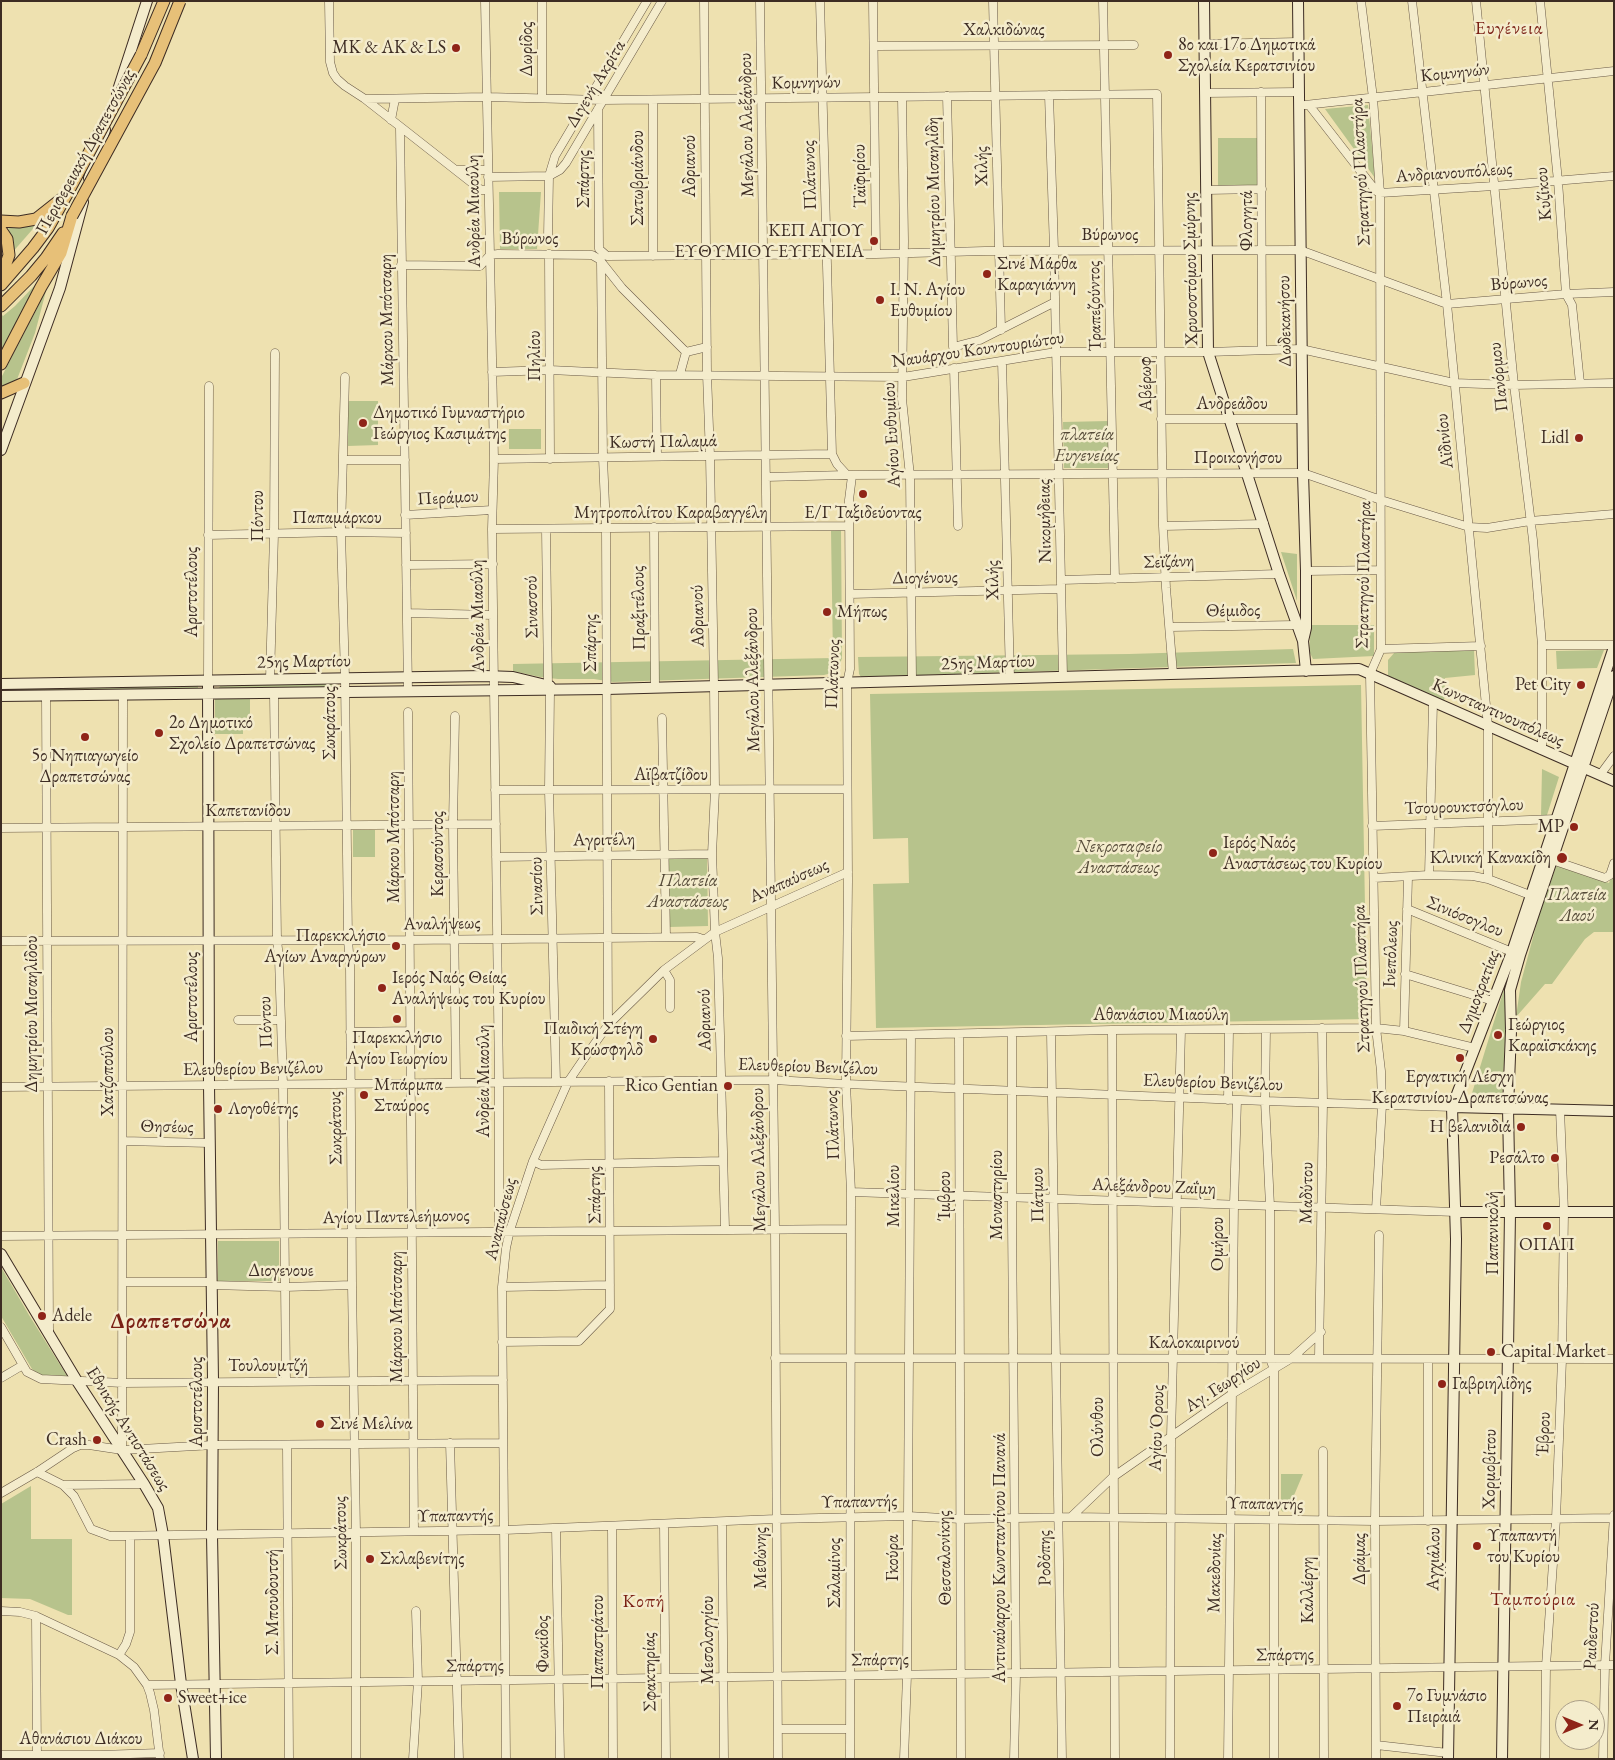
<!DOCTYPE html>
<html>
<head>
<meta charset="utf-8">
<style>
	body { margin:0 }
	#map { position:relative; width:1615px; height:1760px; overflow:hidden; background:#eee1b0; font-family:"EB Garamond",serif }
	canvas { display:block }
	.frame { position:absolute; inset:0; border:2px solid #3d2c23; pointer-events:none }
	.north { position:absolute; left:1555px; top:1700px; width:50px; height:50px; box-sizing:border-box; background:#f4eccc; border:1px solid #ab9f88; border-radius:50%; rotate:90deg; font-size:14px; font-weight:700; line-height:20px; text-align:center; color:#3d2c23 }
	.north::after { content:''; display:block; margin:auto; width:18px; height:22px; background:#8f2418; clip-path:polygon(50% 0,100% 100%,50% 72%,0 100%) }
</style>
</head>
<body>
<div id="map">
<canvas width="1615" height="1760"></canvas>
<div class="frame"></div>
<div class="north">N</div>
</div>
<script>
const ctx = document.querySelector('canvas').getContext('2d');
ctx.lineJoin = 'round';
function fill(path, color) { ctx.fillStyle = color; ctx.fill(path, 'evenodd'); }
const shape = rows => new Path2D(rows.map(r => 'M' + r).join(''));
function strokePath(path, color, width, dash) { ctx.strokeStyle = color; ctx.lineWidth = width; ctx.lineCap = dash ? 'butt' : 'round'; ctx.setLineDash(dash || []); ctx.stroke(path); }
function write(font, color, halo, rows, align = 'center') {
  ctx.font = font + ' "EB Garamond",serif'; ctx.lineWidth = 5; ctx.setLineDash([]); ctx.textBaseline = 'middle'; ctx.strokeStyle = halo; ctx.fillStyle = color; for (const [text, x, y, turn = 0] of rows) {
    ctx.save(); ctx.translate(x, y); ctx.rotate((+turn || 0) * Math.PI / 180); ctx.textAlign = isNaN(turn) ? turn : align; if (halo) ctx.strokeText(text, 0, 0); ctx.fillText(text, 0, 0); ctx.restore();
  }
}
fill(shape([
	[1368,105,1375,178,1325,109],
	[1218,138,1259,138,1258,187,1218,187],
	[499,192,541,192,537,249,500,249],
	[38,220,32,230,11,254,10,234,8,227,3,223],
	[36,284,1,352,1,314,3,316,15,306],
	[46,291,35,333,16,382,1,388,1,378],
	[347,401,378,401,378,445,348,446],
	[1109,421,1111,468,1064,468,1063,422],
	[509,429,541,429,541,449,509,449],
	[841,530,842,658,839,667,832,673,824,675,613,682,594,679,558,679,540,677,513,671,513,664,833,658,831,531],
	[1281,552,1297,554,1297,601],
	[1311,625,1374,625,1374,656,1313,659,1309,651],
	[1293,649,1296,663,861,677,859,674,858,657,1129,654],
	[1474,650,1475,675,1445,678,1444,708,1388,681,1388,660,1395,652],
	[1604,650,1597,668,1557,669,1556,651],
	[330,683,334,686,333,689,218,689,221,685],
	[198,685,198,690,1,694,1,687],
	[1361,685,1367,1019,876,1028,873,884,909,883,908,838,873,839,870,694],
	[215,698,250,698,250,721,243,721,243,734,215,734],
	[1542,769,1559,777,1547,815,1541,816],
	[353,830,375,830,375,857,353,857],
	[707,856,708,926,669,927,667,857],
	[1557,864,1609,883,1614,869,1614,932,1594,932,1585,939,1552,984,1545,984,1516,1017,1521,982,1539,915],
	[1508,976,1502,1104,1469,1103],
	[218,1241,279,1241,279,1281,218,1281],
	[1,1267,29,1315,67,1376,39,1375,32,1369,1,1316],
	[1281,1474,1303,1474,1292,1500,1283,1512,1281,1510],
	[31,1486,31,1539,72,1539,72,1615,68,1615,30,1599,1,1598,1,1504]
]), '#b7c38c');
const street = shape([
	[329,1,330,62,333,73,337,79,345,86,365,99,481,190,488,190],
	[485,1,494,459,492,529,499,1082,499,1231],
	[704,1,707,374,710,456,714,686,715,790,712,854,715,932,718,958,725,1229],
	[760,1,775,1229,778,1759],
	[820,1,832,454,837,464,847,475,1303,473,1381,500,1469,527,1487,528,1530,521,1614,514],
	[873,1,876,254],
	[993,1,1001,330],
	[1103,1,1115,579],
	[1361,1,1373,98,1380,193,1381,649,1370,674,1376,1028,1381,1071,1382,1105,1376,1209],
	[1412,1,1447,304,1488,726,1488,879],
	[1476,1,1514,385,1533,540,1542,645,1542,750],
	[1540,1,1558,181,1566,294,1572,305,1580,383],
	[1204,44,1298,42],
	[874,46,1134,45],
	[1261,92,1262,349],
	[1205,93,1299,92],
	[1049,95,1054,250,1063,677],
	[947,96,953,347,980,340,1055,302],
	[902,97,904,241,902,399,910,476,912,681],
	[542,98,542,1],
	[365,99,487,97,603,100,1157,94,1163,526,1166,588,1173,674],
	[653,100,653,256],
	[1305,105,1614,71],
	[1309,105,1376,191,1380,193,1494,186,1614,176],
	[598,109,599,249,607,256,876,254,985,251,1300,250,1447,304,1566,294,1614,292],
	[391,120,395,99],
	[400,128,408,691],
	[458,170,488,170],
	[488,177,549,176,560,170,566,163,662,1],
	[1206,190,1262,189],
	[548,238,549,176,555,156,647,1],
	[549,254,550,459],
	[601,261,603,458,606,528,608,1025],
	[401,265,480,266,490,255,498,254,592,255,599,259,622,288,686,352,707,347],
	[1002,361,1010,678],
	[954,368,958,526],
	[492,372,550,370,656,375,903,377,1056,352,1208,352,1301,349,1454,383,1514,385,1614,383],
	[680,374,686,352],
	[656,375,657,456],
	[345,377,341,532,345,678,348,940,350,965,352,1285,356,1533,356,1759],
	[1161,419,1302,419],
	[494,459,832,454],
	[343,460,405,460],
	[766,477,847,475],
	[405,515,492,510],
	[1163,526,1264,524],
	[654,527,655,688],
	[492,529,849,526],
	[546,529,548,686],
	[208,535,341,532,406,533],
	[406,565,493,564],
	[1306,571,1380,570],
	[1061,580,1279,574],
	[850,594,1061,589],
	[407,613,493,615],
	[1170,627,1296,625],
	[1542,645,1614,645],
	[1381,649,1481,646],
	[270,679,274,534,275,353],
	[208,680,209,386],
	[550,690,549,790,556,1082],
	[274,693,277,940,279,958,283,1085,286,1381],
	[46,695,49,1333],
	[408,712,414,1531],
	[455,716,453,824,456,1083],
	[662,718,666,937],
	[1600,775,1614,756],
	[495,790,847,789],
	[1372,826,1556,819],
	[1,828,496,824],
	[496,857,712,854],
	[1552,860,1605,878,1610,875,1614,863],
	[1429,875,1433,702],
	[1374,878,1429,875,1473,876,1488,879,1530,895],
	[1407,909,1512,952],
	[1,941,410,940,697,937,703,939],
	[664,970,670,980,670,1008],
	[1405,974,1493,1001],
	[238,1020,281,1020],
	[1266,1029,1265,1101,1270,1206,1270,1358,1274,1370,1274,1759],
	[1112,1030,1115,1759],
	[1404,1031,1408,877],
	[350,1032,410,1031],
	[1051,1032,1062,1759],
	[1012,1033,1012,1221,1016,1674,1014,1759],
	[959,1034,961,1759],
	[846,1036,1112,1030,1376,1028,1404,1031,1475,1048],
	[1,1087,773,1080,846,1084,1265,1101,1452,1107],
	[1228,1100,1229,1030],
	[123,1141,210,1143],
	[533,1161,541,1165,722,1161],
	[851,1192,1456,1212],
	[1,1236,851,1229],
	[123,1282,211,1282],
	[211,1285,285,1287,352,1285],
	[502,1287,610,1285],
	[1,1327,27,1372,41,1379,123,1383,503,1380],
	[502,1342,579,1341,610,1309,609,1081],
	[1319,1357,1323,1103,1322,1028],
	[775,1358,1614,1359],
	[1,1378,23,1365],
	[450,1443,459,1759],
	[287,1445,289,1759],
	[122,1450,123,695],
	[1323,1451,1324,1759],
	[37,1472,63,1485,74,1496,91,1529,110,1536,504,1530,776,1519,908,1516,961,1519,1071,1517,1375,1521,1614,1518],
	[63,1485,144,1484],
	[1,1493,37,1472,73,1448,80,1445,89,1445,122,1450,214,1445,503,1443],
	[1071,1517,1113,1477,1232,1394,1292,1358,1321,1332],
	[1428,1521,1428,1359],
	[722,1522,724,1759],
	[664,1524,666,1759],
	[612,1526,613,1759],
	[556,1528,560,1759],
	[1,1611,20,1612,36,1616,119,1655,134,1667,147,1685,150,1693,154,1710,160,1759],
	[36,1616,37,1759],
	[119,1655,126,1644,130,1632,130,1536],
	[147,1685,1614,1665],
	[778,1729,850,1729],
	[1376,1745,1448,1753],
	[1,1755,100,1755,160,1753],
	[413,1759,418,1681,416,1611],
	[506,1759,502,1287,506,1248,510,1230,533,1161,568,1082,583,1060,608,1025,664,970,715,932,848,872],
	[850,1759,851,1192,846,1084,848,881,847,683,850,669,849,500,852,476],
	[904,1759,907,1675,911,1035],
	[1170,1759,1171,1437,1181,1030],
	[1228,1759,1234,1204,1237,1100],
	[1376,1759,1375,1521,1379,1235],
	[1545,1759,1546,1666,1556,1519,1562,1359,1564,1212,1560,1109],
	[1603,1759,1605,1665,1614,1515]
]);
const secondary = shape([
	[1204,1,1208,352,1279,574,1303,641,1306,671],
	[1298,1,1303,473,1306,571,1306,628,1303,641],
	[117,93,147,1],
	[89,178,105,130],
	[1,450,60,288,83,202],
	[208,680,209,1085,213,1381,212,1535,216,1759],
	[1,684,485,676,513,677,550,686],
	[1,696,606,689,1359,669,1614,781],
	[1452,1107,1614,1111],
	[1456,1212,1614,1212],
	[1,1254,77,1381,144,1484,158,1508,163,1535,181,1684,193,1759],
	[1448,1759,1456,1239,1452,1107,1512,952,1614,647],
	[1502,1759,1510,1213,1508,1108,1511,1031,1510,990,1520,955,1614,676]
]);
const primary = shape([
	[141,55,164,1],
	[1,221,19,222,36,219,60,200],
	[1,230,7,239,9,255,1,278],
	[1,285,33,248,48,228,67,194],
	[1,306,31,276,46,258,63,233],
	[1,364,41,287,61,253,72,216],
	[1,393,24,383]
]);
strokePath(street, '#695946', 9);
strokePath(secondary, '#3d2c23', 12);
strokePath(primary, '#3d2c23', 13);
strokePath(street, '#f4eccc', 8);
strokePath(secondary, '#f4eccc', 10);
strokePath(primary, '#e7c078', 11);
const primaryBridge = shape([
	[67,194,141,55],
	[72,216,155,63,180,1]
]);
strokePath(primaryBridge, '#3d2c23', 13, []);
strokePath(primaryBridge, '#e7c078', 11);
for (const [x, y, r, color] of [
	[456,48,5,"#8f2418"],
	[1168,55,5,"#8f2418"],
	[874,241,5,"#8f2418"],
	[987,274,5,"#8f2418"],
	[880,300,5,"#8f2418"],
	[363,423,5,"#8f2418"],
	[1579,438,5,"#8f2418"],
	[863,494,5,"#8f2418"],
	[827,612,5,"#8f2418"],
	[1581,685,5,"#8f2418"],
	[159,733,5,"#8f2418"],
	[85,737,5,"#8f2418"],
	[1574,827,5,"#8f2418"],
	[1213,853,5,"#8f2418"],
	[1562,858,6,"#8f2418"],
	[396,946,5,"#8f2418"],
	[382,988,5,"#8f2418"],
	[397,1019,5,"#8f2418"],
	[1498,1035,5,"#8f2418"],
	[653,1039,5,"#8f2418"],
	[1460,1058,5,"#8f2418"],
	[728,1086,5,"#8f2418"],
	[364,1095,5,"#8f2418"],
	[218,1109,5,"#8f2418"],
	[1521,1127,5,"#8f2418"],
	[1555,1158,5,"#8f2418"],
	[1547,1226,5,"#8f2418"],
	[42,1316,5,"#8f2418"],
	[1491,1352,5,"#8f2418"],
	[1442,1384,5,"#8f2418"],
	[320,1424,5,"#8f2418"],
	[97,1440,5,"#8f2418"],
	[1477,1546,5,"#8f2418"],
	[370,1559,5,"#8f2418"],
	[168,1698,5,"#8f2418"],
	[1397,1706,5,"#8f2418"]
]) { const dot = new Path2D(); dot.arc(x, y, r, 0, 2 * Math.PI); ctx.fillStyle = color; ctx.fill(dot); strokePath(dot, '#f4eccc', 2); }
write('18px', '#3d2c23', '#f4eccc', [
	["Χαλκιδώνας",1004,30],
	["Δωρίδος",527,49,-90],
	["Κομνηνών",1455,73,-6],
	["Κομνηνών",806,83,-1],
	["Διγενή Ακρίτα",596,84,-59],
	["Μεγάλου Αλεξάνδρου",747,125,-91],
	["Περιφερειακή Δραπετσώνας",86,152,-61],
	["Αδριανού",690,166,-90],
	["Χιλής",982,166,-91],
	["Στρατηγού Πλαστήρα",1361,172,-93],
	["Ανδριανουπόλεως",1454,173,-4],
	["Πλάτωνος",810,175,-92],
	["Ταϊφιρίου",860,176,-91],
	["Σατωβριάνδου",638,178,-90],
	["Σπάρτης",584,179,-90],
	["Δημητρίου Μισαηλίδη",934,192,-91],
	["Κυζίκου",1544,194,-95],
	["Ανδρέα Μιαούλη",474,211,-91],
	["Φλογητά",1247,221,-90],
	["Βύρωνος",1110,235],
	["Βύρωνος",530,239],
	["Χρυσοστόμου Σμύρνης",1191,269,-91],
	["Βύρωνος",1519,283,-5],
	["Τραπεζούντος",1095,306,-91],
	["Μάρκου Μπότσαρη",387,320,-91],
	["Δωδεκανήσου",1285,321,-91],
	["Ναυάρχου Κουντουριώτου",978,350,-8],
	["Πηλίου",535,356,-90],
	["Πανόρμου",1499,377,-96],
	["Αβέρωφ",1146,384,-91],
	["Ανδρεάδου",1232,404],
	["Αγίου Ευθυμίου",892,435,-93],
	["Αϊδινίου",1445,441,-96],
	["Κωστή Παλαμά",663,442,-1],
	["Προικονήσου",1238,458],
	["Περάμου",448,498,-3],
	["Μητροπολίτου Καραβαγγέλη",671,513],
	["Πόντου",258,516,-90],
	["Παπαμάρκου",337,518],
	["Νικομήδειας",1045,521,-91],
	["Σεϊζάνη",1169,562,-2],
	["Στρατηγού Πλαστήρα",1364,575,-89],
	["Διογένους",925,578,-1],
	["Χιλής",993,580,-91],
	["Αριστοτέλους",192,592,-90],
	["Σινασσού",532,607,-91],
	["Πραξιτέλους",639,608,-91],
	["Θέμιδος",1233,611,-1],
	["Ανδρέα Μιαούλη",478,616,-91],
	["Αδριανού",698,616,-91],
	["Σπάρτης",591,643,-90],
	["25ης Μαρτίου",304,662,-1],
	["25ης Μαρτίου",988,663,-2],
	["Πλάτωνος",833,674,-88],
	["Μεγάλου Αλεξάνδρου",753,680,-91],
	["Κωνσταντινουπόλεως",1498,713,24],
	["Σωκράτους",330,723,-90],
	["Αϊβατζίδου",671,775],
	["Τσουρουκτσόγλου",1464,807,-2],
	["Καπετανίδου",248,811],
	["Μάρκου Μπότσαρη",394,837,-90],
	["Αγριτέλη",604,840,-1],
	["Κερασούντος",438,854,-90],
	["Αναπαύσεως",789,881,-24],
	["Σινασίου",537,886,-91],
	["Σινιόσογλου",1465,917,22],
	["Αναλήψεως",442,924,-1],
	["Ινεπόλεως",1391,954,-88],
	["Στρατηγού Πλαστήρα",1362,979,-92],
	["Δημοκρατίας",1479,992,-69],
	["Αριστοτέλους",192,997,-90],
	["Δημητρίου Μισαηλίδου",32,1014,-90],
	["Αθανάσιου Μιαούλη",1161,1015],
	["Αδριανού",705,1020,-91],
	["Πόντου",266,1022,-92],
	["Ελευθερίου Βενιζέλου",808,1067,2],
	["Ελευθερίου Βενιζέλου",253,1069,-1],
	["Χατζοπούλου",108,1072,-90],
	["Ανδρέα Μιαούλη",484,1081,-90],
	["Ελευθερίου Βενιζέλου",1213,1083,2],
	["Πλάτωνος",833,1125,-92],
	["Θησέως",167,1127,1],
	["Σωκράτους",336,1128,-91],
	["Μεγάλου Αλεξάνδρου",759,1160,-91],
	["Αλεξάνδρου Ζαΐμη",1154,1187,2],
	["Μαδύτου",1307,1193,-89],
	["Σπάρτης",595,1195,-91],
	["Μοναστηρίου",997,1195,-90],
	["Πάτμου",1038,1195,-91],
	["Μικελίου",894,1196,-90],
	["Ίμβρου",945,1196,-90],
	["Αγίου Παντελεήμονος",396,1217,-1],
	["Αναπαύσεως",501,1219,-76],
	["Παπανικολή",1493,1233,-90],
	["Ομήρου",1218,1244,-90],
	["Διογενουε",281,1271],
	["Μάρκου Μπότσαρη",397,1317,-90],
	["Καλοκαιρινού",1194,1343],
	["Τουλουμτζή",268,1366],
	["Αγ. Γεωργίου",1223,1385,-33],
	["Αριστοτέλους",197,1402,-90],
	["Ολύνθου",1098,1427,-90],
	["Αγίου Όρους",1157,1428,-88],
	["Εθνικής Αντιστάσεως",128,1429,58],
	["Έβρου",1544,1434,-88],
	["Χορμοβίτου",1490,1469,-89],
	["Υπαπαντής",859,1502,-1],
	["Υπαπαντής",1265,1504,1],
	["Υπαπαντής",455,1516,-1],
	["Σωκράτους",341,1533,-91],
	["Μεθώνης",761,1558,-90],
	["Γκούρα",893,1558,-90],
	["Θεσσαλονίκης",945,1558,-91],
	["Αντιναύαρχου Κωνσταντίνου Πανανά",1000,1558,-90],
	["Ροδόπης",1045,1558,-91],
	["Δράμας",1360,1559,-90],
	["Αγχιάλου",1434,1559,-89],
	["Σαλαμίνος",835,1573,-90],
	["Μακεδονίας",1215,1573,-89],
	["Καλλέργη",1308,1590,-90],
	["Σ. Μπουδουτσή",273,1602,-90],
	["Ραιδεστού",1592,1636,-87],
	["Μεσολογγίου",708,1640,-90],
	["Παπαστράτου",598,1642,-90],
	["Φωκίδος",543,1644,-91],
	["Σπάρτης",1285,1655,-1],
	["Σπάρτης",880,1660,-1],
	["Σπάρτης",475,1666,-1],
	["Σφακτηρίας",650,1672,-91],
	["Αθανάσιου Διάκου",81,1739]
]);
write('18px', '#3d2c23', '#f4eccc', [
	["8ο και 17ο Δημοτικά",1178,45],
	["Σχολεία Κερατσινίου",1178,66],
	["MK & AK & LS",446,48,"right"],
	["ΚΕΠ ΑΓΙΟΥ",864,231,"right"],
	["ΕΥΘΥΜΙΟΥ ΕΥΓΕΝΕΙΑ",864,252,"right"],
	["Σινέ Μάρθα",997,264],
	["Καραγιάννη",997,285],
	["Ι. Ν. Αγίου",890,290],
	["Ευθυμίου",890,311],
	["Δημοτικό Γυμναστήριο",373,413],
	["Γεώργιος Κασιμάτης",373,434],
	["Lidl",1569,438,"right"],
	["Ε/Γ Ταξιδεύοντας",863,513,"center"],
	["Μήπως",837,612],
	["Pet City",1571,685,"right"],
	["2ο Δημοτικό",169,723],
	["Σχολείο Δραπετσώνας",169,744],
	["5ο Νηπιαγωγείο",85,756,"center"],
	["Δραπετσώνας",85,777,"center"],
	["MP",1564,827,"right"],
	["Ιερός Ναός",1223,843],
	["Αναστάσεως του Κυρίου",1223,864],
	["Κλινική Κανακίδη",1551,858,"right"],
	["Παρεκκλήσιο",386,936,"right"],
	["Αγίων Αναργύρων",386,957,"right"],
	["Ιερός Ναός Θείας",392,978],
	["Αναλήψεως του Κυρίου",392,999],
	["Γεώργιος",1508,1025],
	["Καραϊσκάκης",1508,1046],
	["Παιδική Στέγη",643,1029,"right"],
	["Κρώσφηλδ",643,1050,"right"],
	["Παρεκκλήσιο",397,1038,"center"],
	["Αγίου Γεωργίου",397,1059,"center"],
	["Εργατική Λέσχη",1460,1077,"center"],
	["Κερατσινίου-Δραπετσώνας",1460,1098,"center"],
	["Μπάρμπα",374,1085],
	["Σταύρος",374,1106],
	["Rico Gentian",718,1086,"right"],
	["Λογοθέτης",228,1109],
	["Η βελανιδιά",1511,1127,"right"],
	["Ρεσάλτο",1545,1158,"right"],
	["ΟΠΑΠ",1547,1245,"center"],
	["Adele",52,1316],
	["Capital Market",1501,1352],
	["Γαβριηλίδης",1452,1384],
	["Σινέ Μελίνα",330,1424],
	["Crash",87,1440,"right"],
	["Υπαπαντή",1487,1536],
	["του Κυρίου",1487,1557],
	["Σκλαβενίτης",380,1559],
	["7ο Γυμνάσιο",1407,1696],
	["Πειραιά",1407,1717],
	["Sweet+ice",178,1698]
], 'left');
write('italic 18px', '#554a38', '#f4eccc', [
	["πλατεία",1087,435],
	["Ευγενείας",1087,456],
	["Νεκροταφείο",1119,847],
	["Αναστάσεως",1119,868],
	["Πλατεία",688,881],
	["Αναστάσεως",688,902],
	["Πλατεία",1577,895],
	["Λαού",1577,916]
]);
ctx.letterSpacing = '1px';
write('19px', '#7a1f14', '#f4eccc', [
	["Ευγένεια",1509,29],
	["Ταμπούρια",1533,1600],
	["Κοπή",644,1602]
]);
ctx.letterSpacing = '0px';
ctx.letterSpacing = '1px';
write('bold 22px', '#7a1f14', '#f4eccc', [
	["Δραπετσώνα",171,1322]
]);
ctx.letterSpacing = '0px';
</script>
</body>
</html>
